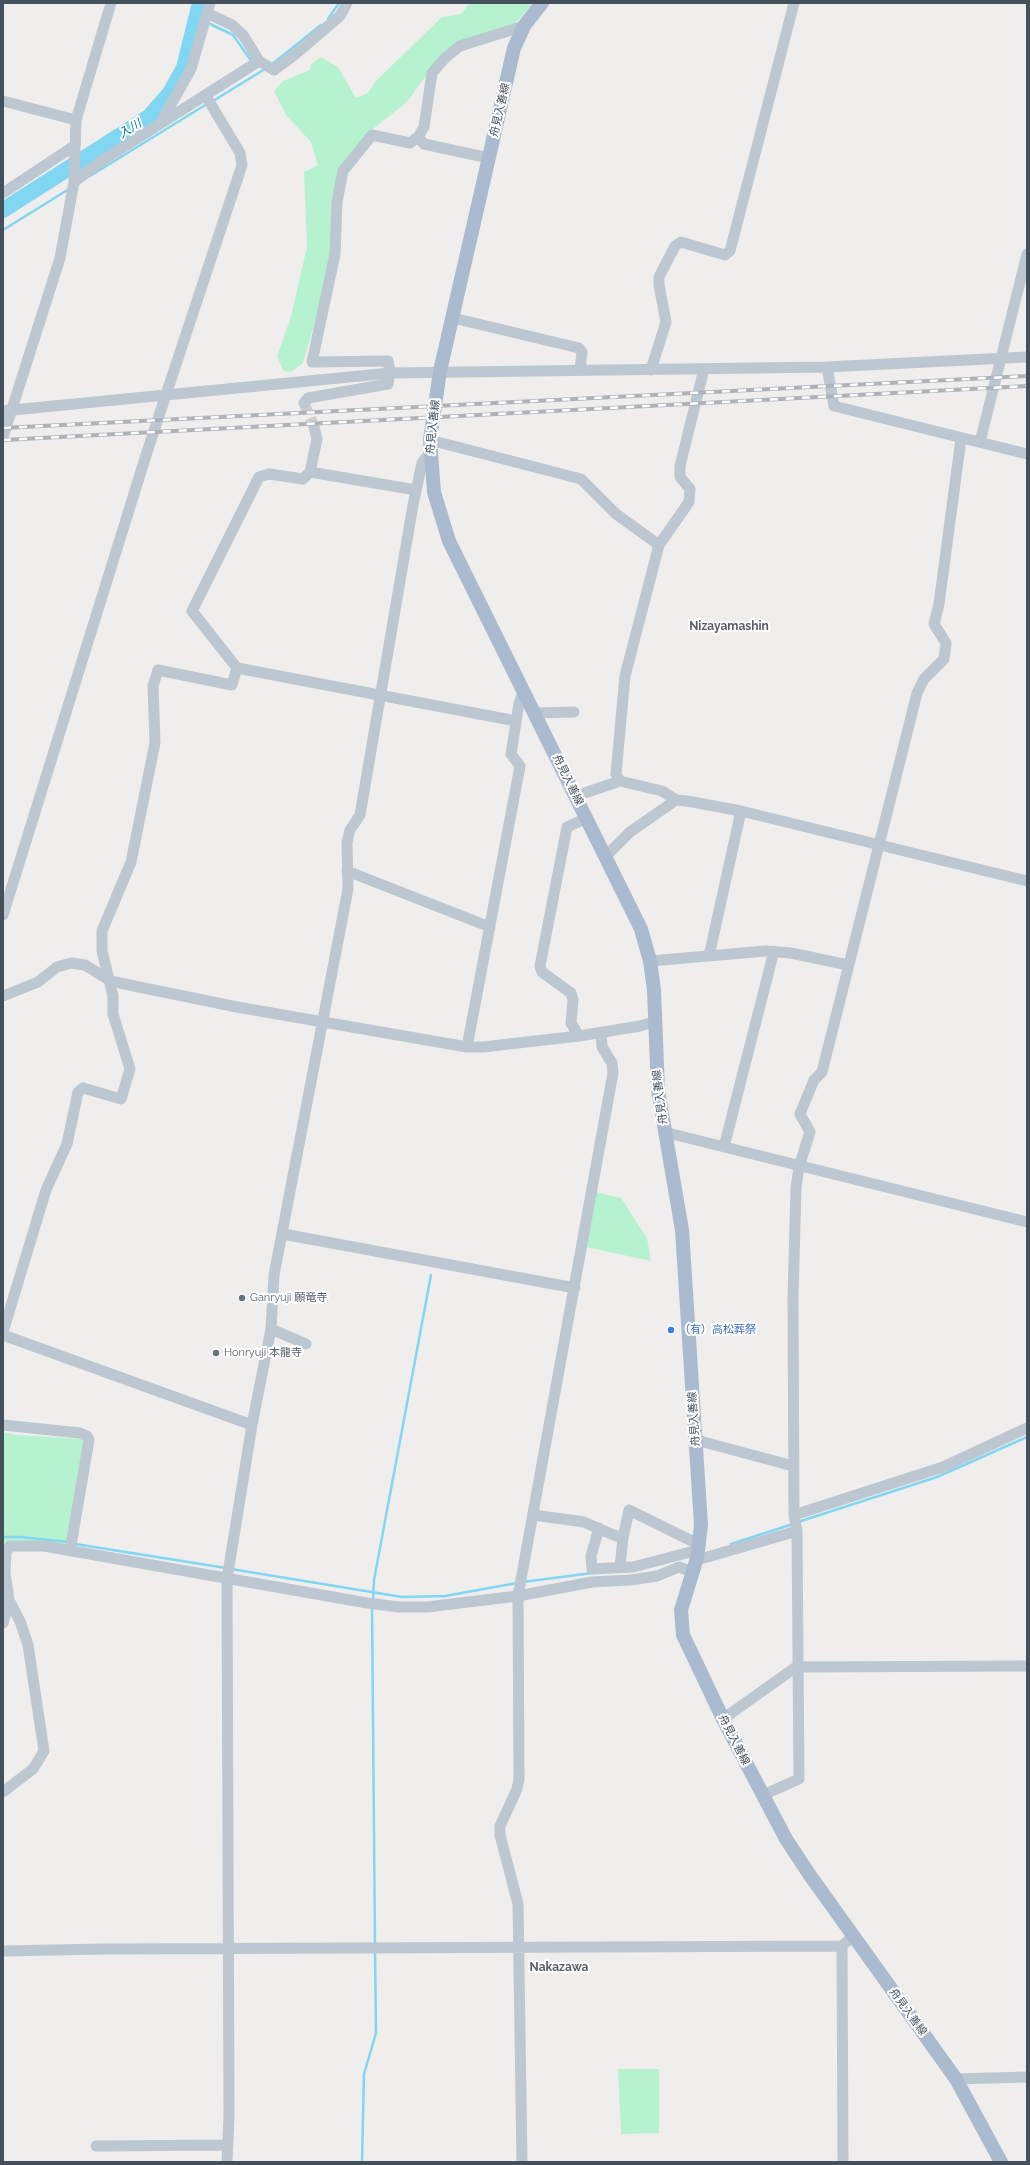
<!DOCTYPE html>
<html>
<head>
<meta charset="utf-8">
<style>
	body { margin:0 }
	#map { position:relative; width:1030px; height:2165px; overflow:hidden; background:#f0eded; font-family:Raleway,sans-serif }
	canvas { display:block }
	.frame { position:absolute; inset:0; border:4px solid #44505c; pointer-events:none }
</style>
</head>
<body>
<div id="map">
<canvas width="1030" height="2165"></canvas>
<div class="frame"></div>
</div>
<script>
const ctx = document.querySelector('canvas').getContext('2d');
ctx.lineJoin = 'round';
function fill(path, color) { ctx.fillStyle = color; ctx.fill(path, 'evenodd'); }
const shape = rows => new Path2D(rows.map(r => 'M' + r).join(''));
function strokePath(path, color, width, dash) { ctx.strokeStyle = color; ctx.lineWidth = width; ctx.lineCap = dash ? 'butt' : 'round'; ctx.setLineDash(dash || []); ctx.stroke(path); }
function write(font, color, halo, rows, align = 'center') {
  ctx.font = font + ' Raleway,"Noto Sans JP",sans-serif'; ctx.lineWidth = 4; ctx.setLineDash([]); ctx.textBaseline = 'middle'; ctx.strokeStyle = halo; ctx.fillStyle = color; for (const [text, x, y, turn = 0] of rows) {
    ctx.save(); ctx.translate(x, y); ctx.rotate((+turn || 0) * Math.PI / 180); ctx.textAlign = isNaN(turn) ? turn : align; if (halo) ctx.strokeText(text, 0, 0); ctx.fillText(text, 0, 0); ctx.restore();
  }
}
fill(shape([
	[473,3,533,3,513,26,440,57,407,102,369,132,346,158,338,171,331,255,324,290,303,363,291,372,284,371,277,357,291,316,307,247,304,172,318,165,311,142,286,115,274,91,283,81,310,70,311,64,321,57,338,67,356,98,368,93,375,82,442,17,461,14,469,4],
	[596,1192,621,1198,647,1238,651,1261,586,1247],
	[3,1432,16,1435,83,1439,86,1442,66,1546,3,1545],
	[618,2069,659,2069,659,2133,621,2134]
]), '#b7f2d0');
strokePath(shape([
	[195,19,201,21],
	[328,19,339,3],
	[208,23,233,35,252,62],
	[271,65,321,25],
	[213,101,265,69],
	[90,176,207,104],
	[3,230,69,189],
	[798,1522,937,1477,1027,1437],
	[3,1539,3,1537,21,1537,68,1542],
	[75,1544,226,1568],
	[731,1544,793,1524],
	[231,1569,402,1597,445,1596,517,1583],
	[523,1582,592,1573],
	[373,1601,374,1580,431,1275],
	[372,1606,375,1945],
	[362,2162,364,2074,376,2033,375,1950]
]), '#81d6f2', 2.5);
strokePath(shape([
	[3,210,149,117,170,93,184,68,200,3]
]), '#81d6f2', 16);
strokePath(shape([
	[304,403,314,427]
]), '#ceced0', 11, [11, 5.5]);
strokePath(shape([
	[207,13,232,25,243,35,259,61],
	[3,101,76,120],
	[161,122,191,69,210,3],
	[418,137,424,144,489,158],
	[74,182,103,160,259,61,274,70,293,56,340,16,347,3],
	[3,193,74,146],
	[453,318,579,348,582,352,580,370],
	[827,367,834,406,1027,454],
	[651,370,666,322,659,285,659,277,675,246,681,242,725,255,730,251,794,3],
	[304,403,308,398,388,384,390,373,388,361,312,362,335,254,337,202,343,171,372,135,410,143,418,137,424,127,432,73,445,58,460,46,524,26],
	[3,411,390,373,827,367,1027,357],
	[3,437,60,258,74,182,76,120,111,3],
	[430,440,581,479,616,514,659,545],
	[980,442,1027,254],
	[310,472,416,490],
	[237,668,516,721],
	[535,713,574,712],
	[576,796,620,781],
	[676,800,662,791,620,781,616,774,625,676,659,545,689,502,690,489,680,477,680,466,704,369],
	[606,856,630,832,676,800,687,801,741,811,1027,881],
	[347,871,490,927],
	[3,915,147,452,242,165,240,153,206,96],
	[709,956,741,811],
	[650,961,766,951,791,953,848,965],
	[3,996,38,982,57,967,71,963,85,965,111,981,139,987,237,1007,467,1047,483,1047,579,1036,640,1026,654,1022],
	[579,1036,571,1023,573,1000,571,993,542,972,540,966,567,827,587,818],
	[467,1047,520,766,511,754,519,703,524,691],
	[664,1132,1027,1222],
	[724,1147,774,951],
	[283,1234,575,1288],
	[271,1329,306,1344],
	[3,1332,46,1190,67,1144,78,1092,83,1088,121,1099,130,1069,113,1014,113,996,102,951,102,931,131,862,155,743,153,686,158,670,232,685,237,668,192,611,259,477,269,474,303,479,310,472,317,439,314,427],
	[3,1335,252,1425],
	[3,1425,80,1433,87,1436,89,1440,70,1551],
	[696,1440,793,1466],
	[533,1515,584,1522,611,1534,623,1538,629,1510,700,1545],
	[794,1515,943,1467,1027,1428],
	[599,1528,591,1556,592,1569,633,1567,698,1550],
	[697,1558,704,1558,797,1531,794,1515,793,1297,796,1188,799,1167,810,1132,800,1114,814,1080,822,1072,917,693,924,679,944,659,946,643,934,624,939,604,961,439],
	[620,1567,623,1538],
	[3,1623,9,1600],
	[723,1719,796,1667,1027,1666],
	[3,1792,33,1769,44,1751,28,1645,20,1621,9,1600,5,1573,6,1552,10,1546,44,1546,367,1603,399,1607,427,1607,518,1596,592,1582,631,1580,657,1576,679,1567,693,1572],
	[763,1795,799,1779,797,1531],
	[842,1946,843,2162],
	[3,1951,104,1949,842,1946,853,1936],
	[956,2079,1027,2077],
	[96,2146,227,2145],
	[227,2162,229,2116,227,1579,252,1425,271,1329,274,1275,348,889,347,842,350,830,360,815,413,505,422,463,429,454],
	[522,2162,518,1904,500,1835,500,1826,517,1789,519,1779,518,1596,613,1073,612,1063,602,1047,601,1033]
]), '#bcc7d1', 11);
strokePath(shape([
	[542,3,524,26,514,48,440,371,430,440,434,492,449,541,641,929,650,961,654,990,658,1090,682,1230,701,1525,697,1558,681,1610,683,1635,723,1719,786,1839,809,1874,956,2079,1001,2162]
]), '#aabbcf', 14);
const rail = shape([
	[3,428,1027,376],
	[3,440,1027,386]
]);
strokePath(rail, '#afb2b8', 4);
strokePath(rail, '#fff', 2.5, [8]);
for (const [x, y, r, color] of [
	[242,1298,4,"#6b7280"],
	[671,1330,4,"#3f7fe0"],
	[216,1353,4,"#6b7280"]
]) { const dot = new Path2D(); dot.arc(x, y, r, 0, 2 * Math.PI); ctx.fillStyle = color; ctx.fill(dot); strokePath(dot, '#fff', 1.5); }
write('11px', '#44505c', '#fff', [
	["舟見入善線",500,110,-77],
	["舟見入善線",433,427,-84],
	["舟見入善線",568,780,64],
	["舟見入善線",660,1097,-97],
	["舟見入善線",694,1419,-94],
	["舟見入善線",734,1740,63],
	["舟見入善線",908,2012,54]
]);
write('11px', '#5b616d', '#fff', [
	["Ganryuji 願竜寺",250,1298],
	["Honryuji 本龍寺",224,1353]
], 'left');
write('11px', '#366cbe', '#fff', [
	["（有）高松葬祭",679,1330]
], 'left');
write('italic 12px', '#047aa2', '#fff', [
	["入川",130,129,-32]
]);
write('bold 12px', '#595d63', '#fff', [
	["Nizayamashin",729,626],
	["Nakazawa",559,1967]
]);
</script>
</body>
</html>
